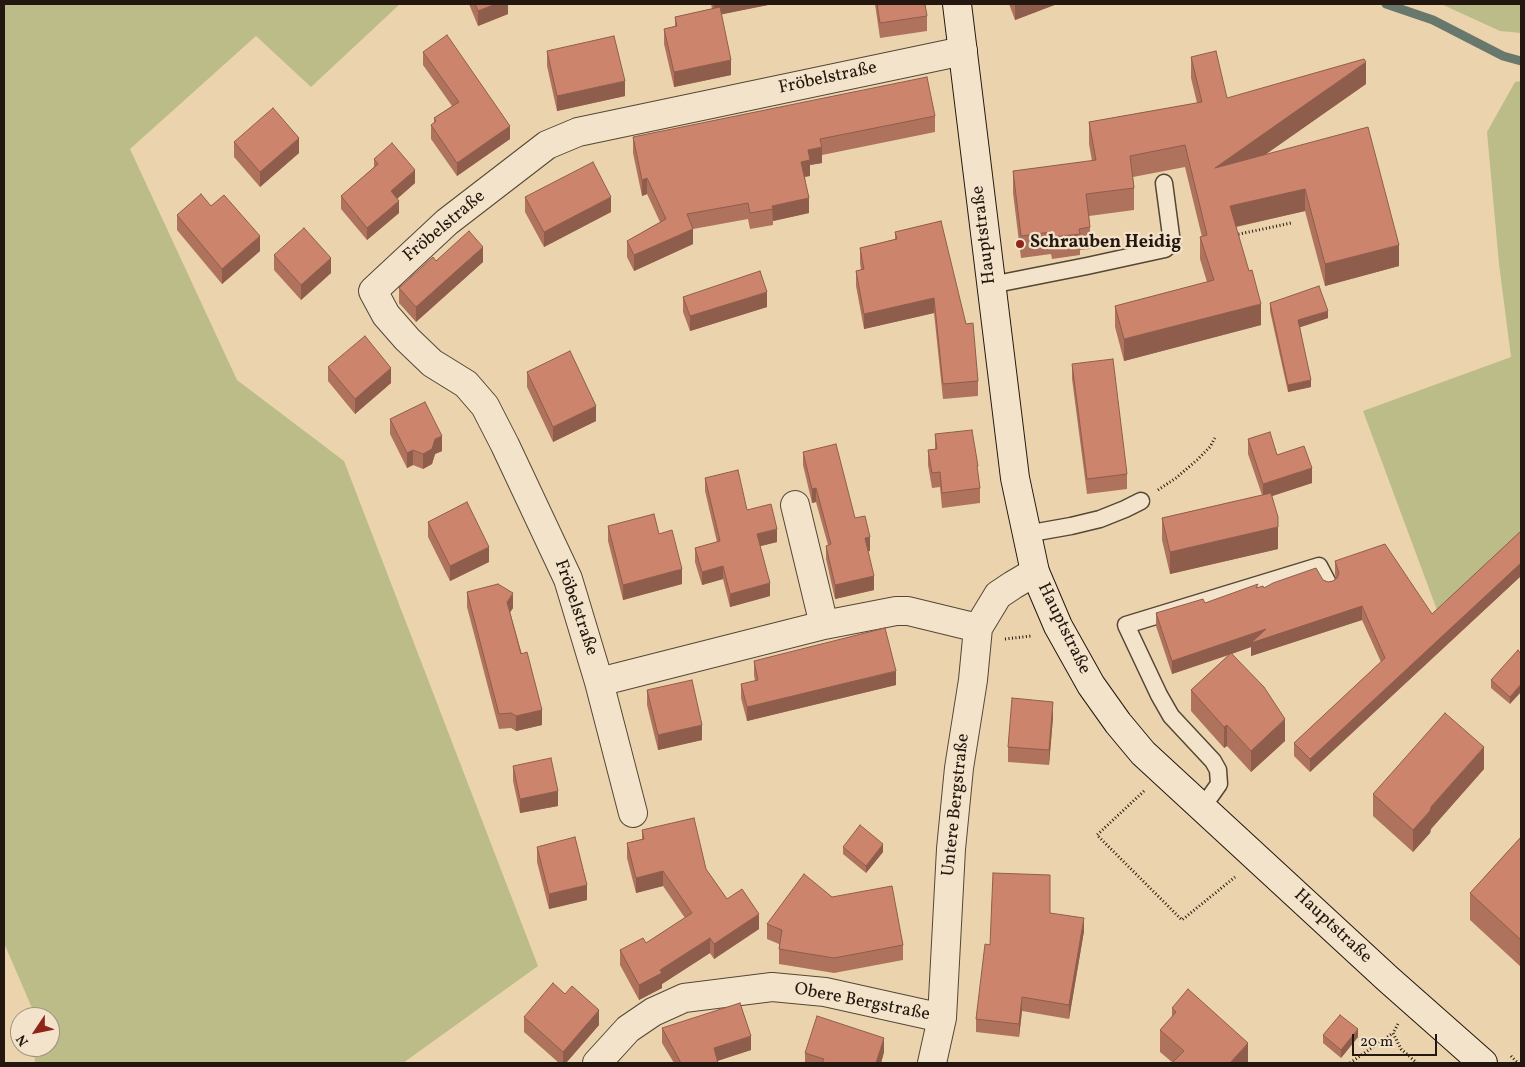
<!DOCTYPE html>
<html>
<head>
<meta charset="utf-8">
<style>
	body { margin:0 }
	#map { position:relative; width:1525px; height:1067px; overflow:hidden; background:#ebd4ad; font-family:Vollkorn,serif }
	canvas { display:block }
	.frame { position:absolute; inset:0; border:5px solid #23170f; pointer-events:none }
	.north { position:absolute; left:10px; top:1007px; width:50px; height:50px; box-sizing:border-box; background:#f2e3ca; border:1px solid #9f917f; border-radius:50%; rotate:236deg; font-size:14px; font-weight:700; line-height:20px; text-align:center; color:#23170f }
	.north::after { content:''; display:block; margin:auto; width:18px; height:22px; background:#8f2418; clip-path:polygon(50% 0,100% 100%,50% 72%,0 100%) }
	.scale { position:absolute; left:1352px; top:1034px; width:85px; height:22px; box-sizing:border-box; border:2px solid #23170f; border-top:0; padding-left:6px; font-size:15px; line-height:18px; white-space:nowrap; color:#23170f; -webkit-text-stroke:4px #f2e3ca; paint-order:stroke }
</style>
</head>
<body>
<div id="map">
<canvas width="1525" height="1067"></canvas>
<div class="frame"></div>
<div class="north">N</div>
<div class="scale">20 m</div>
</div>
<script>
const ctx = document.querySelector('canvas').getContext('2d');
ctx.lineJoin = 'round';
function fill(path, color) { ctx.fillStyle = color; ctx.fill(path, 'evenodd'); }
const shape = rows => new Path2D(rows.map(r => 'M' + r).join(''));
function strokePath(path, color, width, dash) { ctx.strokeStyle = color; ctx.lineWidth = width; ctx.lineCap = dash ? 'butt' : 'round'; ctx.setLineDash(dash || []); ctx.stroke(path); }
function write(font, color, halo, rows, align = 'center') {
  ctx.font = font + ' Vollkorn,serif'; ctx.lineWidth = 4.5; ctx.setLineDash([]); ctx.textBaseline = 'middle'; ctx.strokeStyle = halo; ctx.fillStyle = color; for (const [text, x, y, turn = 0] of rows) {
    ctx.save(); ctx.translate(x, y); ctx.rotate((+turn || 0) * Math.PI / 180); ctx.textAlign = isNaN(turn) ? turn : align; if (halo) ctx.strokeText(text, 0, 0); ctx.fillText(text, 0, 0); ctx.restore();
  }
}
fill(shape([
	[4,4,400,4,311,87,256,36,130,149,237,380,344,461,538,966,403,1063,35,1063,34,1047,50,1047,50,1017,32,1017,32,1008,4,943],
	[1441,4,1521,4,1521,33,1500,31],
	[1521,81,1521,539,1437,610,1363,411,1511,357,1499,264,1487,132,1515,82]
]), '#bbbc87');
strokePath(shape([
	[1386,4,1433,20,1503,56,1521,61]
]), '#69786c', 9);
const lane = shape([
	[991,285,1087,266,1165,249,1172,243,1164,183],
	[1026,534,1071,526,1100,519,1125,509,1141,501],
	[1202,808,1219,784,1218,770,1213,761,1171,716,1159,695,1126,625,1319,566,1329,585]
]);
const street = shape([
	[795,505,824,625],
	[599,682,824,625,896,611,908,611,978,628],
	[633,813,599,682,568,579,505,445,485,406,466,384,432,363,407,339,386,315,373,291,447,222,547,145,578,132,963,51],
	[597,1063,628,1029,653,1012,684,998,772,987,825,992,942,1018],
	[932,1063,942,1018,951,849,959,768,973,680,978,628,998,595,1013,585,1035,572]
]);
const secondary = shape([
	[957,4,1015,478,1035,572,1058,626,1091,685,1118,723,1143,753,1388,979,1483,1063]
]);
strokePath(lane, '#554636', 19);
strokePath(street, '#554636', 30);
strokePath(secondary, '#23170f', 30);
strokePath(shape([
	[1235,235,1291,223],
	[1158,490,1176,478,1197,460,1210,447,1216,436],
	[1005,639,1031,636],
	[1144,791,1097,835,1182,920,1235,877],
	[1398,1024,1393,1033,1401,1049,1417,1063],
	[1511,1056,1518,1063],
	[1350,1063,1393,1033]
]), '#23170f', 3, [1, 2.5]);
strokePath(lane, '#f2e3ca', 16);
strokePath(street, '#f2e3ca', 28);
strokePath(secondary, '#f2e3ca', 28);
fill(shape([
	[469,4,508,4,508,14,478,26],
	[711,4,768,4,768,5,721,14,731,75,674,87,664,44,664,29,675,26,675,17,712,9],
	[875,4,925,4,927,16,927,31,880,38],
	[1009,4,1057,4,1015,20],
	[547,51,625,96,557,111,547,66],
	[423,52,510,139,457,176,431,139,431,125,434,123,434,118,452,106,423,65],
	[1191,57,1227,98,1366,84,1264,155,1399,266,1325,286,1305,211,1236,227,1261,325,1124,361,1115,327,1115,306,1207,282,1200,259,1200,237,1202,237,1185,167,1133,177,1134,188,1134,210,1089,216,1090,227,1090,249,1080,250,1080,255,1052,259,1051,254,1021,258,1013,193,1013,171,1092,161,1089,144,1089,122,1197,103,1191,78],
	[935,116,935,132,822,155,822,163,810,165,810,176,805,177,809,213,773,221,773,225,750,229,748,219,693,229,693,244,634,271,627,257,627,241,660,222,647,194,642,196,633,153,633,137],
	[234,142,299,153,260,187,234,157],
	[374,159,415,183,397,199,399,213,367,240,341,209,341,196,374,167],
	[525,197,611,212,544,247,525,212],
	[211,206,260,251,222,284,177,230,177,215],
	[941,221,978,381,978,396,943,399,934,313,864,329,856,286,856,271,861,270,860,263,860,248,895,239,895,232],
	[274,255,331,273,301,300,274,270],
	[436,261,483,262,416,322,399,303,399,288],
	[683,297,767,307,690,331,683,312],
	[1270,303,1328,318,1300,327,1311,387,1288,392,1270,311],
	[1072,364,1127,474,1127,489,1087,494,1072,379],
	[328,367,391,383,355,414,328,381],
	[527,372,596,421,553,442,527,387],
	[390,419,442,451,435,454,432,464,423,469,413,465,407,468,390,434],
	[935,434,978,476,980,488,980,503,942,508,940,487,932,488,928,465,928,450,935,449],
	[1248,439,1277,455,1312,483,1272,496,1278,549,1170,574,1162,540,1162,518,1262,495,1248,454],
	[803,452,855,518,870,551,868,551,874,590,835,599,826,559,826,546,828,545,816,502,812,503,803,465],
	[705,478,747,510,777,542,760,546,770,596,730,607,723,579,702,585,695,562,695,548,717,542,705,491],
	[428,522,489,562,450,581,428,537],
	[608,526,659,534,682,584,623,600,608,541],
	[1521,531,1521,576,1310,772,1294,756,1294,743,1381,662,1362,620,1251,656,1251,647,1232,654,1285,741,1251,772,1227,746,1224,748,1191,711,1191,690,1229,655,1172,674,1156,626,1156,613,1205,603,1258,588,1264,588,1323,580,1328,582,1333,581,1336,578,1335,574,1335,561,1432,614],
	[467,592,513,608,510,612,542,725,516,731,511,728,499,729,467,607],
	[1521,654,1510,704,1491,688,1491,680],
	[754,661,896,685,747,721,741,698,741,684,755,681,754,675],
	[647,690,702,740,658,750,647,705],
	[1053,717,1049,765,1008,762,1008,747],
	[513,766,558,806,520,813,513,781],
	[1484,769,1431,829,1430,833,1413,852,1373,816,1373,794],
	[642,830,706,869,727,899,759,929,714,959,710,953,662,984,662,988,639,1000,620,965,620,950,646,943,685,918,663,886,636,893,627,858,627,843,642,839],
	[1521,837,1521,967,1470,920,1470,893],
	[537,847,587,900,549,909,537,862],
	[843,847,883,852,866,873,843,854],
	[832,897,903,945,903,960,834,973,779,964,779,944,767,939,767,924],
	[1050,913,1084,931,1069,1019,1022,1011,1019,1037,976,1032,976,1019,990,945],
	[1172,1008,1248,1063,1173,1063,1160,1052,1160,1030,1172,1017],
	[524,1017,599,1025,566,1063,559,1063,524,1032],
	[662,1028,751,1050,717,1061,718,1063,674,1063,662,1043],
	[1323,1035,1358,1037,1341,1058,1323,1043],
	[884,1052,881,1063,805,1063,805,1053]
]), '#af725d');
fill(shape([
	[496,4,508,4,508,14,478,26,478,11],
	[714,4,768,4,768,5,714,16],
	[1015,4,1057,4,1015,20],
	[731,60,731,75,674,87,674,72],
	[1366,62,1366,84,1215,190,1215,168],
	[625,81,625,96,557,111,557,96],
	[510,126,510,139,457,176,457,163],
	[299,138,299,153,260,187,260,172],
	[822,147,822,163,810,165,810,176,801,177,801,162,808,150],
	[415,170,415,183,391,204,391,191],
	[647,178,647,194,642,196,642,180],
	[1305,189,1305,211,1230,228,1230,206],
	[611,197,611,212,544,247,544,232],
	[809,198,809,213,773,221,772,206],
	[399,201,399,213,367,240,367,228],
	[693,229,693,244,634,271,634,255],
	[260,236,260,251,222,284,222,269],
	[1399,245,1399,266,1325,286,1325,264],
	[483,247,483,262,416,322,416,307],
	[331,258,331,273,301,300,301,285],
	[767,292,767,307,690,331,690,316],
	[934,298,934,313,864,329,864,314],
	[1261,304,1261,325,1124,361,1124,339],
	[1328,311,1328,318,1298,328,1298,320],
	[391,368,391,383,355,414,355,399],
	[1311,380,1311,387,1288,392,1288,385],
	[596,406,596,421,553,442,553,427],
	[442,436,442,451,435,454,432,464,423,469,423,454,435,439],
	[413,450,413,465,407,468,407,453],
	[1312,468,1312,483,1263,499,1263,484],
	[816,488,816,502,812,503,812,489],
	[1278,527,1278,549,1170,574,1170,552],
	[777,529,777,542,757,547,757,534],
	[870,537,870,551,865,552,865,538],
	[489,547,489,562,450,581,450,566],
	[1521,563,1521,576,1310,772,1310,759],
	[723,566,723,579,702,585,702,572],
	[682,569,682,584,623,600,623,585],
	[874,576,874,590,835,599,835,585],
	[770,583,770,596,730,607,730,594],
	[513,593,513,608,507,617,507,602],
	[1362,606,1362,620,1251,656,1251,647,1172,674,1172,661,1266,629],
	[896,671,896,685,747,721,747,707],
	[1521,684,1521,692,1510,704,1510,697],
	[1053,702,1053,717,1049,765,1049,750],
	[542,710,542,725,516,731,516,716],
	[1285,719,1285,741,1251,772,1251,751],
	[702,725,702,740,658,750,658,735],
	[1227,725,1227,746,1224,748,1224,727],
	[1484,747,1484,769,1431,829,1430,833,1413,852,1413,830,1431,807],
	[558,791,558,806,520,813,520,799],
	[883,844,883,852,866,873,866,866],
	[663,871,663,886,636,893,636,878],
	[587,885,587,900,549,909,549,894],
	[759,914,759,929,714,959,714,944],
	[1084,918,1084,931,1069,1019,1069,1005],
	[710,938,710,953,662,984,662,988,639,1000,639,985,660,970],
	[1022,997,1022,1011,1019,1037,1019,1024],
	[599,1010,599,1025,566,1063,563,1063,563,1052],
	[1358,1029,1358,1037,1341,1058,1341,1050],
	[751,1036,751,1050,714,1062,714,1048],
	[884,1038,884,1052,881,1063,876,1063],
	[1248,1043,1248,1063,1230,1063]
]), '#8f5d4c');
const building = shape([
	[475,4,496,4,478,11,475,4],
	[877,4,925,4,927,16,880,23,877,4],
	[720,7,731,60,674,72,664,29,677,26,675,17,720,7],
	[447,35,510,126,457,163,431,125,436,121,434,118,459,102,423,52,447,35],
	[614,36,625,81,557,96,547,51,614,36],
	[1216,51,1227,98,1364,59,1366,62,1215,168,1368,127,1399,245,1325,264,1305,189,1230,206,1249,271,1252,270,1261,304,1124,339,1115,306,1214,280,1200,237,1207,235,1185,145,1130,156,1134,188,1086,194,1090,227,1079,229,1080,234,1052,237,1051,232,1021,236,1013,171,1096,160,1089,122,1202,102,1191,57,1216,51],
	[927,77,935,116,820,139,822,147,808,150,810,160,801,162,809,198,772,206,773,209,750,213,748,203,687,214,693,229,634,255,627,241,666,219,647,178,642,180,633,137,927,77],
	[273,108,299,138,260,172,234,142,273,108],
	[392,143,415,170,391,191,399,201,367,228,341,196,378,164,374,159,392,143],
	[593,162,611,197,544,232,525,197,593,162],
	[201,194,211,206,224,195,260,236,222,269,177,215,201,194],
	[941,221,966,324,973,323,978,381,943,384,934,298,864,314,856,271,864,269,860,248,897,239,895,232,941,221],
	[304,228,331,258,301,285,274,255,304,228],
	[469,231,483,247,416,307,399,288,433,257,436,261,469,231],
	[760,271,767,292,690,316,683,297,760,271],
	[1319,286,1328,311,1298,320,1311,380,1288,385,1270,303,1319,286],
	[365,336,391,368,355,399,328,367,365,336],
	[570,351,596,406,553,427,527,372,570,351],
	[1113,359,1127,474,1087,479,1072,364,1113,359],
	[425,402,442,436,435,439,432,449,423,454,413,450,407,453,390,419,425,402],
	[972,430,978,466,977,466,980,488,942,493,940,472,932,473,928,450,937,449,935,434,972,430],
	[1270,432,1277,455,1304,446,1312,468,1263,484,1248,439,1270,432],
	[836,444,855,518,865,516,870,537,865,538,874,576,835,585,826,546,831,544,816,488,812,489,803,452,836,444],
	[738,470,747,510,771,504,777,529,757,534,770,583,730,594,723,566,702,572,695,548,720,541,705,478,738,470],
	[1271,493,1278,517,1278,527,1170,552,1162,518,1271,493],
	[467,502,489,547,450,566,428,522,467,502],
	[654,514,659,534,672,530,682,569,623,585,608,526,654,514],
	[1521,531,1521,563,1310,759,1294,743,1385,658,1362,606,1251,643,1266,629,1172,661,1156,613,1203,599,1205,603,1258,584,1256,588,1263,586,1264,588,1273,583,1316,568,1323,580,1328,582,1333,581,1337,578,1339,573,1335,561,1385,544,1432,614,1521,531],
	[498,584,513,593,507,602,521,654,527,652,542,710,516,716,511,713,499,714,467,592,498,584],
	[885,628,896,671,747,707,741,684,758,680,754,661,885,628],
	[1518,650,1521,654,1521,684,1510,697,1491,680,1518,650],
	[1231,653,1264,687,1285,719,1251,751,1227,725,1224,727,1191,690,1231,653],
	[692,680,702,725,658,735,647,690,692,680],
	[1012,698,1053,702,1049,750,1008,747,1012,698],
	[1445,713,1484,747,1431,807,1430,811,1413,830,1373,794,1445,713],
	[551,758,558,791,520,799,513,766,551,758],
	[694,818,706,869,727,899,742,889,759,914,714,944,710,938,660,970,662,973,639,985,620,950,643,938,646,943,692,913,663,871,636,878,627,843,644,839,642,830,694,818],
	[860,825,883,844,866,866,843,847,860,825],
	[575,837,587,885,549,894,537,847,575,837],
	[1521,837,1521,940,1470,893,1521,837],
	[993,873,1050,875,1050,913,1084,918,1069,1005,1022,997,1019,1024,976,1019,985,944,990,945,993,873],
	[804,874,832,897,892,886,903,945,834,958,779,949,782,930,767,924,804,874],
	[553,983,565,994,572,986,599,1010,563,1052,524,1017,553,983],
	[1188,989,1248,1043,1230,1063,1172,1063,1184,1051,1160,1030,1176,1012,1172,1008,1188,989],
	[740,1003,751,1036,714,1048,718,1063,681,1063,662,1028,740,1003],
	[1340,1015,1358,1029,1341,1050,1323,1035,1340,1015],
	[817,1016,884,1038,876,1063,822,1063,824,1059,805,1053,817,1016]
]);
fill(building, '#cc856c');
strokePath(building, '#8f5d4c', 1);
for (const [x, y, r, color] of [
	[1020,244,5,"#8f2418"]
]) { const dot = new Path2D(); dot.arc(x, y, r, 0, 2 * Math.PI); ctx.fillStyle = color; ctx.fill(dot); strokePath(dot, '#f2e3ca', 2); }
write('18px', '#23170f', '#f2e3ca', [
	["Fröbelstraße",828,79,-12],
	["Fröbelstraße",445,227,-40],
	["Hauptstraße",985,235,-97],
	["Fröbelstraße",575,608,71],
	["Hauptstraße",1063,629,64],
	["Untere Bergstraße",957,805,-84],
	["Hauptstraße",1332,927,43],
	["Obere Bergstraße",862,1003,11]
]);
write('bold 18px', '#23170f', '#f2e3ca', [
	["Schrauben Heidig",1030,244]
], 'left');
</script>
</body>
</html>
